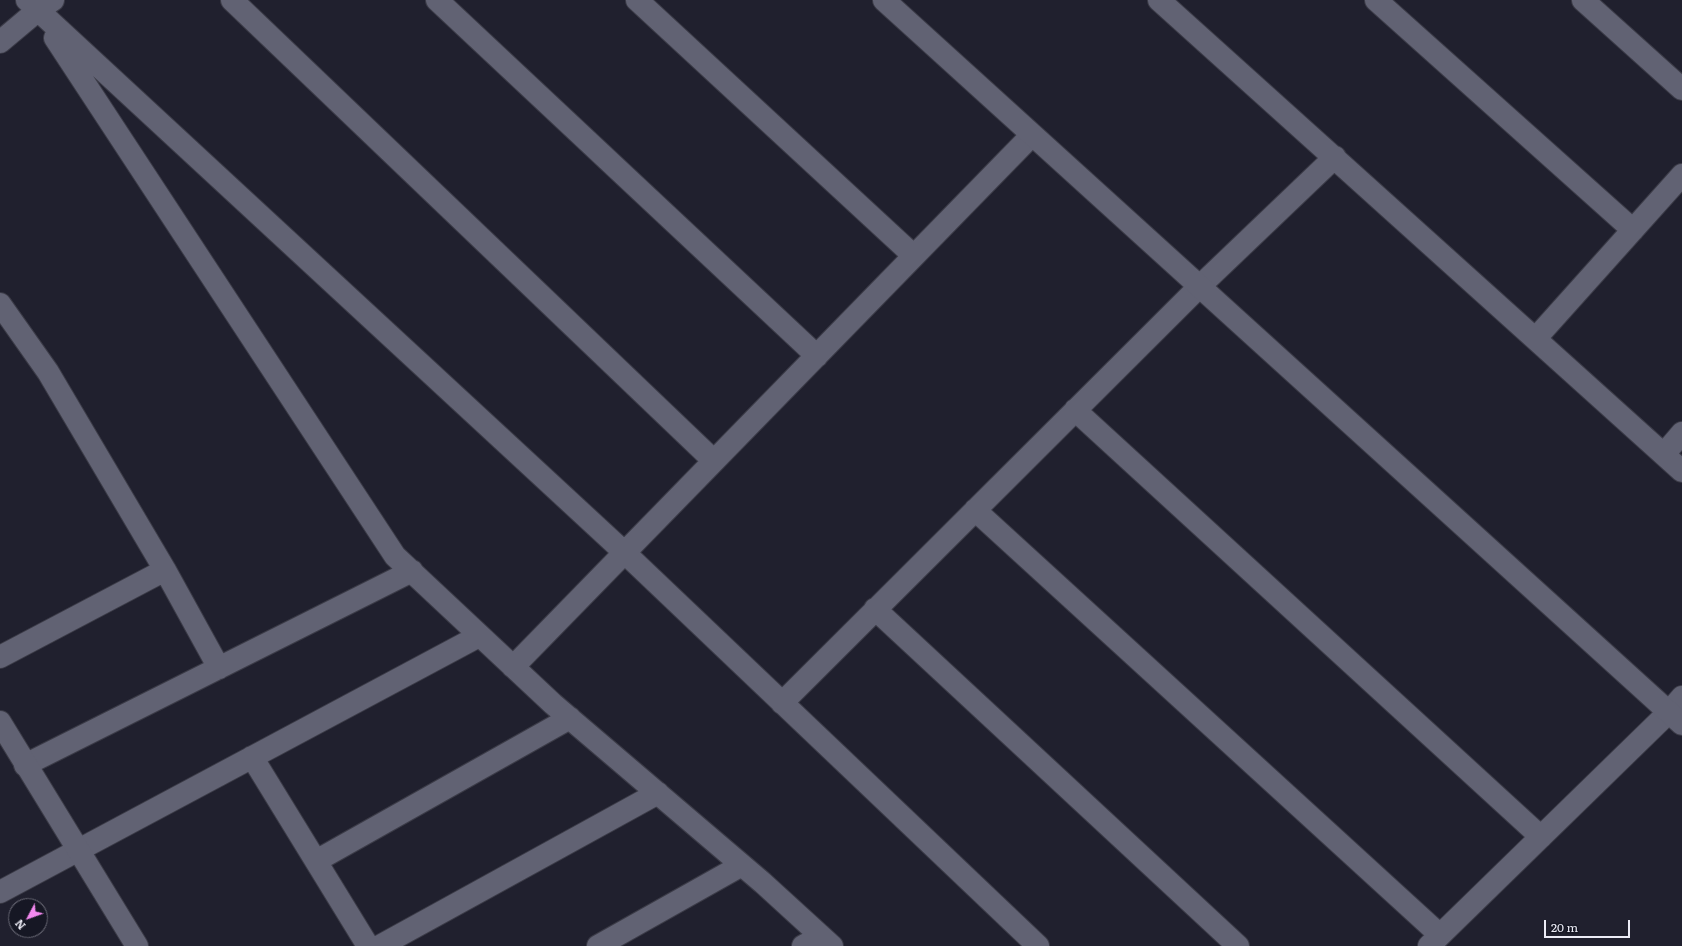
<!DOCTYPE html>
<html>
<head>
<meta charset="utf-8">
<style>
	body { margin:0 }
	#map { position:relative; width:1682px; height:946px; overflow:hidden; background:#20202e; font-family:Literata,serif }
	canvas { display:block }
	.north { position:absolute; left:8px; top:898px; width:40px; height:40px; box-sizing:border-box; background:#161724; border:1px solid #6c6c78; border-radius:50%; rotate:229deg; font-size:11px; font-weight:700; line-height:16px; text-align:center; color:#ececf6 }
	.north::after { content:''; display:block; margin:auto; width:14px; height:18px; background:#f489f0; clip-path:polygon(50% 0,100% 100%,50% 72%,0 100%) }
	.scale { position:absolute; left:1544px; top:920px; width:86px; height:18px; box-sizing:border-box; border:2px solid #ececf6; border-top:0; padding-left:5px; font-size:12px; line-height:14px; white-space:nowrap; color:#ececf6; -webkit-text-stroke:3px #161724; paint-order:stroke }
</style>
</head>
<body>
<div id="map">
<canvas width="1682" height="946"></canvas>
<div class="north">N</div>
<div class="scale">20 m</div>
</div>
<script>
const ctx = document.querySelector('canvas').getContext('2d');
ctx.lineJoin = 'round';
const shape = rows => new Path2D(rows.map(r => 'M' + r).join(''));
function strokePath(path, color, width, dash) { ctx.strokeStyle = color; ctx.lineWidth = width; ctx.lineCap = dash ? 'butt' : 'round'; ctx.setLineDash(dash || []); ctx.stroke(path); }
const street = shape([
	[27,0,625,553,1038,946],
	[232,0,714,461],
	[437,0,817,356],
	[637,0,914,256],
	[1159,0,1682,471],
	[1376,0,1633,230],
	[1583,0,1682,89],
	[55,38,395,556,553,704,763,883,832,946],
	[0,42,37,11,53,0],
	[0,304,48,372,165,570,219,668],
	[1536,338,1682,175],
	[1075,410,1541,837],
	[1664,454,1682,433],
	[975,510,1440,935],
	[875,609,1238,946],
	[0,657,165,570],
	[513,667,1032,135],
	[782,703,1200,286,1335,157],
	[252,757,368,946],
	[25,765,412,571],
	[316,861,570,718],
	[0,892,479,636],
	[380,946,658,793],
	[598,946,742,865],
	[803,946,821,936],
	[1429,946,1669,712,1682,697]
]);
const secondary = shape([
	[884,0,1682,724],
	[0,722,137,946]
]);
strokePath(street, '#3b3b47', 24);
strokePath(secondary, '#3b3b47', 24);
strokePath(street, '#616273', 22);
strokePath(secondary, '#616273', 22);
</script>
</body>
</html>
